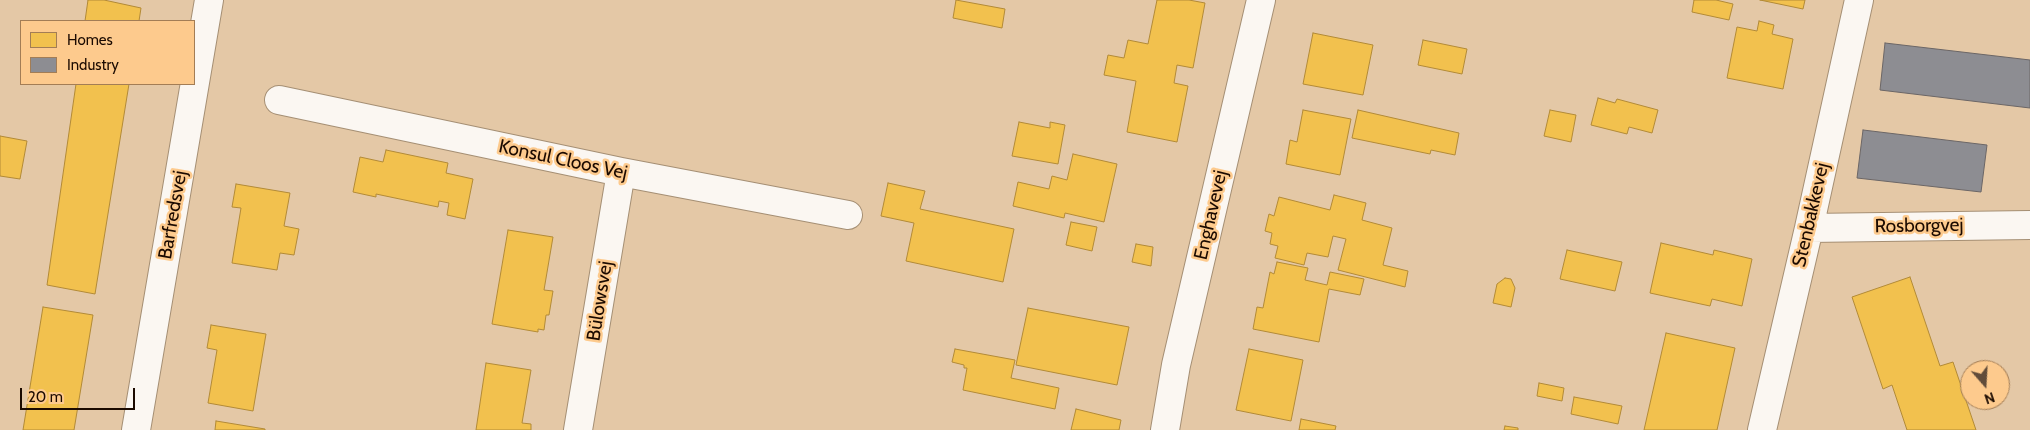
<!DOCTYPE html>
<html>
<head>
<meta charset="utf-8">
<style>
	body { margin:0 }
	#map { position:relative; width:2030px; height:430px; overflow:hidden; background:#e4c8a6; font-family:Cabin,sans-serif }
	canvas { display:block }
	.legend { position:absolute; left:20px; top:20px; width:175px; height:65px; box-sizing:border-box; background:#fdca8d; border:1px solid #a37d55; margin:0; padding:6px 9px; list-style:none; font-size:15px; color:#1b0a00 }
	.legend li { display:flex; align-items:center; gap:10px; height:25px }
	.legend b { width:25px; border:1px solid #a37d55 }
	.north { position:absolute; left:1960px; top:360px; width:50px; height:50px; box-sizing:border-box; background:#fdca8d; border:1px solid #a37d55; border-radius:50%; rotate:161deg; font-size:14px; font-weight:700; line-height:20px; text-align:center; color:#1b0a00 }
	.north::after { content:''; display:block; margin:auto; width:18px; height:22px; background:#614c3a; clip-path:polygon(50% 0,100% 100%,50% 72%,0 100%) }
	.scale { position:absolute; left:20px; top:388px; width:115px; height:22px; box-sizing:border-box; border:2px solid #1b0a00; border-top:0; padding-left:6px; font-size:15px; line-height:18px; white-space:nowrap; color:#1b0a00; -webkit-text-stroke:4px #fdca8d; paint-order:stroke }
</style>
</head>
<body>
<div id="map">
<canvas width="2030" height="430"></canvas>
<ul class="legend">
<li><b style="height:14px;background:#f2c14e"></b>Homes</li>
<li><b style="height:14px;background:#8d8d92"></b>Industry</li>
</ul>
<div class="north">N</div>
<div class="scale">20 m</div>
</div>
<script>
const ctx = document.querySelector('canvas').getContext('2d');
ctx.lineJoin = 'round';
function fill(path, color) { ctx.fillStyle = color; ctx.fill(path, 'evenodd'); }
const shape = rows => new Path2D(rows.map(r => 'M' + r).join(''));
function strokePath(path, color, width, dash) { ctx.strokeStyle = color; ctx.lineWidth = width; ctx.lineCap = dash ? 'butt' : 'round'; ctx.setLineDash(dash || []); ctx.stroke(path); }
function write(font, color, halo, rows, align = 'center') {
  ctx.font = font + ' Cabin,sans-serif'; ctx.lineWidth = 5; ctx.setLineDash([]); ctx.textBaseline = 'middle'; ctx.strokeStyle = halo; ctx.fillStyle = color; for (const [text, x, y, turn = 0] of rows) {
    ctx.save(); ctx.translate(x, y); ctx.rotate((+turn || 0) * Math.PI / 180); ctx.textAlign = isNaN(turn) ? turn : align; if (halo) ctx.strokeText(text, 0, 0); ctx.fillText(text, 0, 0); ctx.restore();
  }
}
const homes = shape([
	[88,0,104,0,141,8,139,21,85,21,88,0],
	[956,0,1005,9,1002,28,953,18,956,0],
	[1157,0,1189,0,1205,3,1193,68,1177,65,1174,83,1188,86,1177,142,1127,132,1136,81,1104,75,1108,55,1124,58,1128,40,1148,44,1157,0],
	[1694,0,1716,0,1733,4,1729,20,1692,12,1694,0],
	[1760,0,1805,0,1803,9,1760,0],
	[1759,21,1774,25,1772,34,1793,39,1783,89,1727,78,1737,27,1757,31,1759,21],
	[1313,33,1373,45,1363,95,1303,84,1313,33],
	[1423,40,1467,49,1462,74,1418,65,1423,40],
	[76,84,129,84,95,294,47,285,76,84],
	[1598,98,1615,103,1617,99,1658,110,1652,133,1629,127,1627,134,1591,125,1598,98],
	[1303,110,1351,119,1340,175,1286,164,1290,140,1297,142,1303,110],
	[1358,110,1459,133,1455,155,1431,150,1430,154,1352,138,1358,110],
	[1550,110,1576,115,1571,142,1544,136,1550,110],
	[1019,122,1050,128,1050,122,1065,125,1058,164,1012,156,1019,122],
	[0,136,27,141,20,179,0,176,0,136],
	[386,150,448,163,446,173,473,179,465,219,447,215,449,203,439,201,438,207,376,194,376,197,353,192,360,157,383,162,386,150],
	[1073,154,1117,164,1104,222,1065,213,1064,218,1013,206,1018,182,1049,189,1052,176,1067,180,1073,154],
	[888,183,925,191,920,209,1014,229,1003,282,906,261,914,223,881,216,888,183],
	[236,184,290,193,284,226,299,229,294,255,280,253,277,270,232,263,241,208,232,207,236,184],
	[1334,195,1366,203,1362,220,1392,228,1383,265,1408,271,1405,287,1338,270,1346,239,1333,236,1328,257,1307,253,1304,265,1275,258,1278,246,1270,244,1272,233,1265,231,1269,214,1274,216,1279,197,1330,210,1334,195],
	[1071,222,1097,227,1092,251,1066,245,1071,222],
	[508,230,553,237,544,290,553,291,549,315,546,315,544,330,538,329,538,332,492,324,508,230],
	[1661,243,1713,255,1714,250,1752,259,1742,306,1712,299,1710,306,1650,293,1661,243],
	[1136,244,1153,247,1151,266,1132,262,1136,244],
	[1567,250,1622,262,1615,291,1560,279,1567,250],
	[1277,262,1308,268,1305,280,1327,285,1330,272,1364,279,1360,295,1329,289,1319,342,1253,329,1257,307,1263,308,1270,272,1274,274,1277,262],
	[1910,277,1940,366,1953,362,1976,430,1907,430,1892,385,1883,389,1852,297,1910,277],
	[1505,278,1511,279,1515,288,1511,307,1493,303,1497,284,1505,278],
	[43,307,93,315,74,430,23,430,43,307],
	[1028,308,1129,327,1117,385,1016,365,1028,308],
	[211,325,266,334,253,411,208,403,217,350,207,348,211,325],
	[1666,333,1735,348,1717,430,1644,430,1666,333],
	[955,349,1015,360,1011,378,1059,388,1055,409,963,390,967,368,964,368,964,365,952,362,955,349],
	[1249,349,1303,360,1291,421,1236,410,1249,349],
	[486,363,531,370,522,423,531,424,531,430,476,430,486,363],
	[1539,383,1564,388,1562,401,1537,396,1539,383],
	[1574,397,1622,406,1618,424,1571,414,1574,397],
	[1076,409,1121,420,1119,430,1071,430,1076,409],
	[1301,419,1336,426,1335,430,1299,430,1301,419],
	[216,421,265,429,265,430,215,430,216,421],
	[1505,426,1518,428,1518,430,1504,430,1505,426]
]);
fill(homes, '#f2c14e');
strokePath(homes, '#b28a37', 1);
const industry = shape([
	[1885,43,2030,60,2030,108,1880,90,1885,43],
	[1863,130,1987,145,1981,192,1857,178,1863,130]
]);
fill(industry, '#8d8d92');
strokePath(industry, '#6b6666', 1);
const minor = shape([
	[279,100,621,172,848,215],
	[1809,228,2030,225],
	[578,430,621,172],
	[1165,430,1176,365,1261,0],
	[1762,430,1809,228,1859,0]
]);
const tertiary = shape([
	[136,430,209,0]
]);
strokePath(minor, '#a58f74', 30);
strokePath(tertiary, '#a58f74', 30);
strokePath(minor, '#fbf7f2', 28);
strokePath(tertiary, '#fbf7f2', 28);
write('19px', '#1b0a00', '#fdca8d', [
	["Konsul Cloos Vej",563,160,12],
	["Barfredsvej",173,215,-80],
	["Enghavevej",1211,215,-77],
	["Stenbakkevej",1811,215,-77],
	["Rosborgvej",1919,226,-1],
	["Bülowsvej",600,301,-81]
]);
</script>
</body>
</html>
